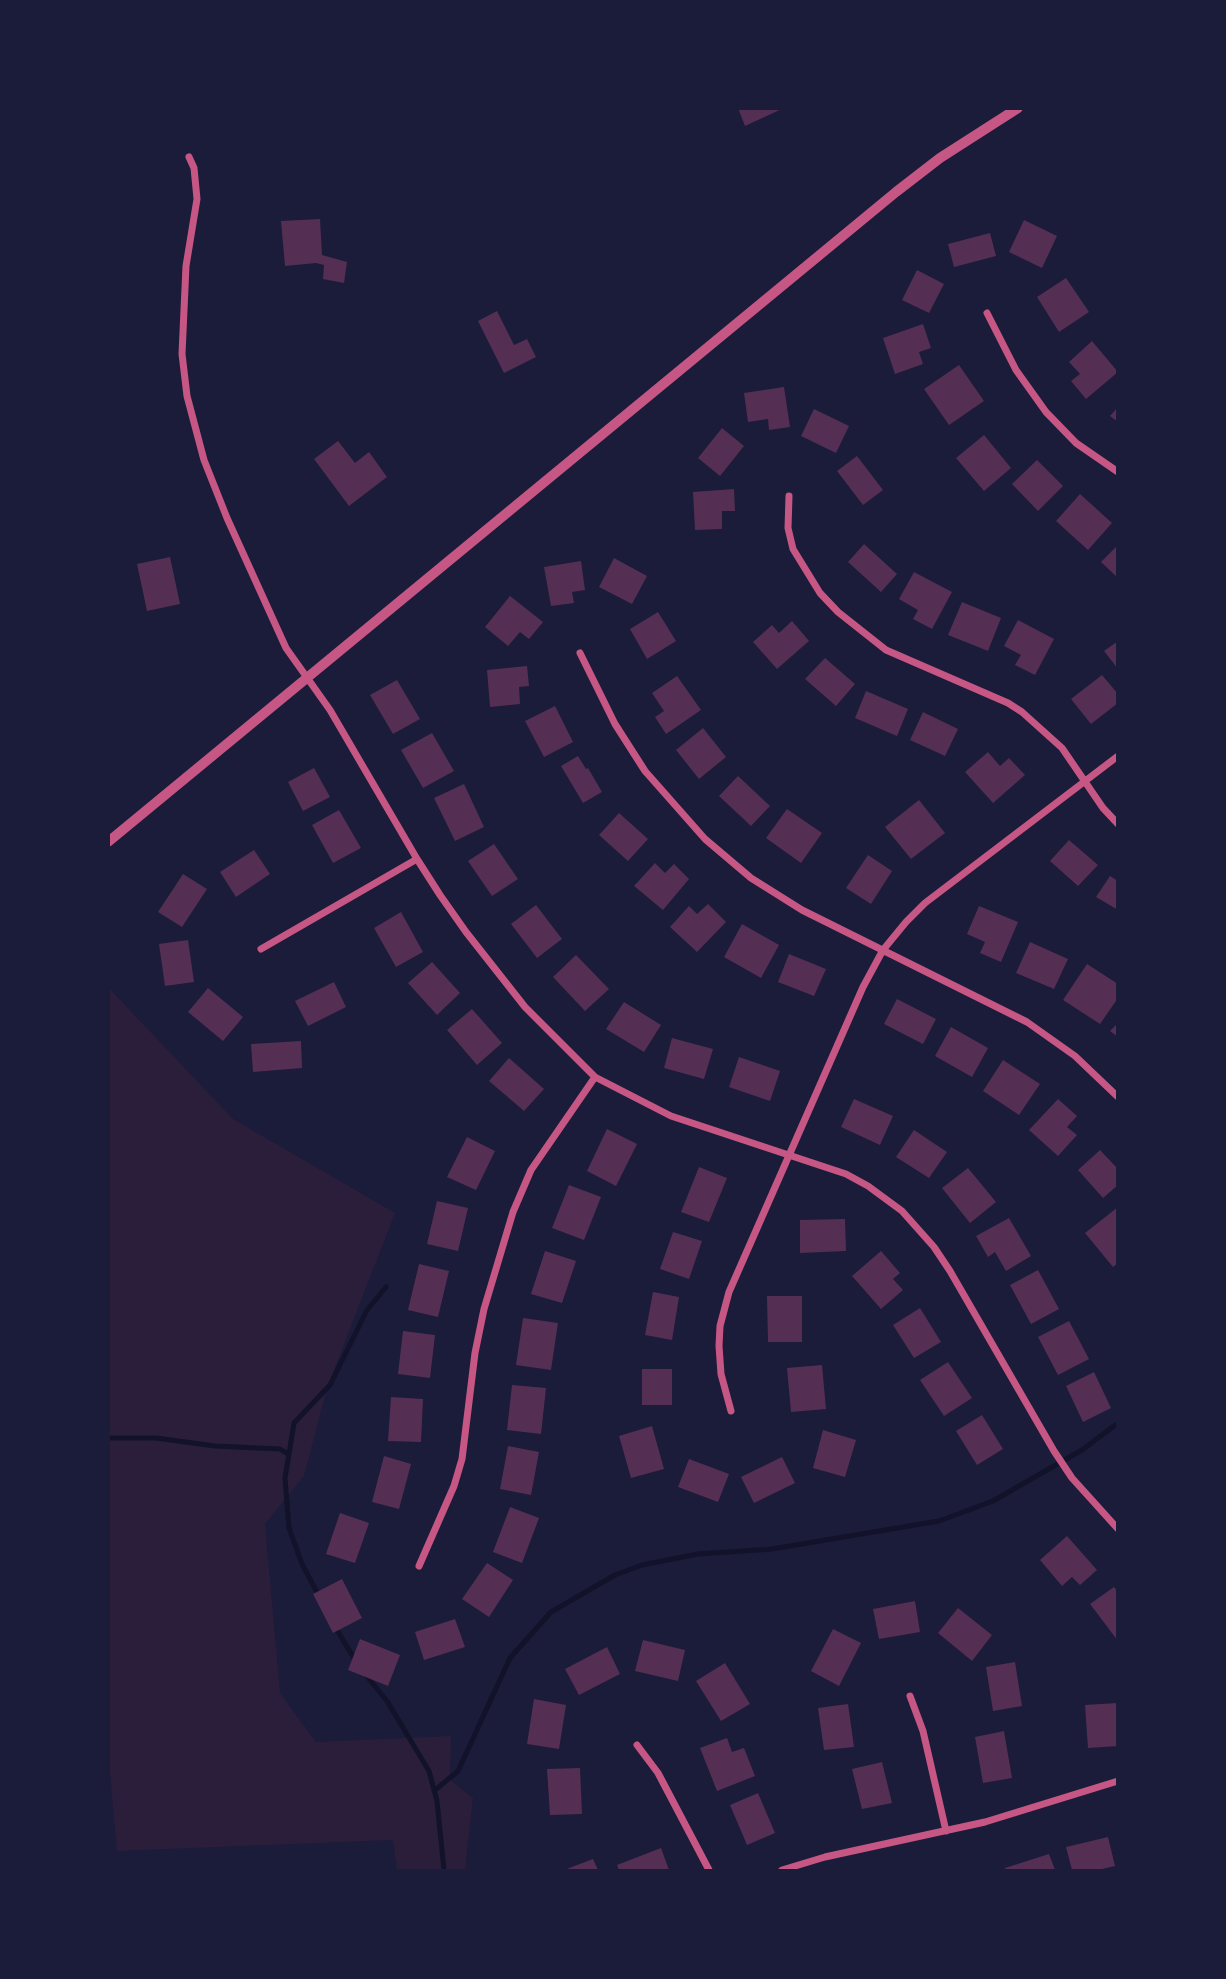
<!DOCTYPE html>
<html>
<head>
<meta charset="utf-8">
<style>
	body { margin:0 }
	#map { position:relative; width:1226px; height:1979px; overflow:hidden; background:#1b1b3a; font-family:Mulish,sans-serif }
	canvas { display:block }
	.frame { position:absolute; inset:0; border:110px solid #1b1b3a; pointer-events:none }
</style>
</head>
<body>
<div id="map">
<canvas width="1226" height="1979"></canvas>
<div class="frame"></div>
</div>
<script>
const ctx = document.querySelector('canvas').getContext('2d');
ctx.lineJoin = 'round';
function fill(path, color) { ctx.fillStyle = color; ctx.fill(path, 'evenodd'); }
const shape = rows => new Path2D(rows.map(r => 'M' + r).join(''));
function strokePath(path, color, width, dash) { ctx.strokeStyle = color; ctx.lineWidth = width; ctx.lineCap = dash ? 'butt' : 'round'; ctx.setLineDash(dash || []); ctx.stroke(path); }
fill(shape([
	[108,987,233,1119,395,1213,327,1388,304,1476,265,1524,280,1693,316,1742,451,1736,450,1780,473,1798,465,1870,397,1870,393,1840,117,1851,108,1751]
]), '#2a1e3b');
strokePath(shape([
	[108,1438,156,1438,215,1446,280,1449,288,1454],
	[319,1596,302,1564,289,1528,285,1478,294,1423,330,1385,367,1310,386,1287],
	[335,1627,357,1663],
	[365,1674,387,1701,429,1771,437,1801,444,1870],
	[434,1791,458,1771,510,1658,551,1612,615,1575,642,1565,698,1554,772,1549,939,1521,993,1501,1082,1450,1118,1423]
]), '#12122b', 5);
fill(shape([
	[738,108,784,108,745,126],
	[320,219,322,255,347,262,344,283,323,279,324,265,316,263,285,266,281,221],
	[1024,220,1057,236,1042,268,1009,252],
	[990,233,996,256,954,267,948,244],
	[917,270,944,284,929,313,902,300],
	[1066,278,1089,312,1059,332,1037,297],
	[497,311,514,345,527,339,536,357,504,373,478,321],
	[923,324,931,348,919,352,923,364,895,374,883,338],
	[1092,341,1118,372,1086,399,1071,381,1080,374,1069,362],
	[959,365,984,401,949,425,924,389],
	[784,387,790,427,769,430,768,419,748,422,744,393],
	[1118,407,1118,422,1110,416],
	[814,409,849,426,836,453,801,436],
	[722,428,744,446,720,476,698,458],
	[984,435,1011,468,984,491,956,458],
	[338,441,355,463,369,452,387,477,349,506,314,459],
	[857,456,883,490,863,505,837,471],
	[1037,460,1063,486,1038,511,1012,484],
	[734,489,735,511,722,511,722,529,695,530,693,492],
	[1080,494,1112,523,1088,550,1056,521],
	[864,544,897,574,881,592,848,562],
	[1118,545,1118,578,1101,562],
	[170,557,180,604,147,611,137,564],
	[614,558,647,576,632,604,599,587],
	[581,561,585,590,572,592,574,603,551,606,544,567],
	[914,572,952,592,932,629,913,619,918,610,899,599],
	[510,596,543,622,529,639,520,632,508,646,485,627],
	[962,602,1001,618,988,651,948,635],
	[658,612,676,641,647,659,630,629],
	[1018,620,1054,639,1035,675,1015,665,1021,655,1004,646],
	[792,621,809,641,777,669,753,642,772,625,779,633],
	[1118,641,1118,669,1104,651],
	[825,658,855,684,836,706,805,679],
	[527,666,529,686,519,687,520,704,490,707,487,670],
	[1102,675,1118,694,1118,703,1091,724,1071,699],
	[677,676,701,710,666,734,655,717,664,711,652,693],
	[397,680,420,719,393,734,370,695],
	[866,691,908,709,897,736,855,718],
	[555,706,573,742,544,757,525,721],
	[923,712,958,729,945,756,910,740],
	[703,728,726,757,699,779,676,750],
	[432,733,454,771,423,788,401,750],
	[988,752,1000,766,1009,758,1025,775,993,803,965,772],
	[578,756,586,769,588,768,602,792,583,803,561,766],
	[314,768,330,797,303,811,288,782],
	[738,776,770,806,751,826,719,796],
	[464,784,484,827,455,841,434,798],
	[919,800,945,833,911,859,885,827],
	[787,809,822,833,801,863,766,838],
	[339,810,361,848,333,863,312,825],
	[619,813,648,839,628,861,599,835],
	[1069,840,1098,865,1078,886,1050,861],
	[494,844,518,879,492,896,468,861],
	[254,850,270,874,236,897,220,872],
	[868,855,892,871,871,904,846,888],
	[655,863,665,873,674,864,689,879,663,910,634,886],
	[183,874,207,889,182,927,158,912],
	[1110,876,1118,881,1118,910,1096,897],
	[708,904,726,922,697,952,670,927,689,906,697,914],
	[536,905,562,939,537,958,511,924],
	[979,906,1018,922,1001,962,980,953,985,942,967,934],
	[401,912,423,952,396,967,374,928],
	[742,924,779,945,761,978,724,957],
	[188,940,194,982,165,986,159,944],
	[1030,942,1068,959,1054,989,1016,973],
	[789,954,826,969,814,996,778,982],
	[576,955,609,989,585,1011,553,977],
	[432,962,460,993,437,1015,408,983],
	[1087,964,1118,984,1118,998,1100,1024,1063,1000],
	[334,982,346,1007,308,1026,295,1001],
	[208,988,243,1017,223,1041,188,1012],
	[897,999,936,1019,923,1044,884,1024],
	[624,1002,661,1025,644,1052,606,1029],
	[472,1009,502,1043,477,1065,447,1030],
	[1118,1023,1118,1037,1110,1031],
	[951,1027,988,1048,972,1077,935,1056],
	[672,1038,713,1049,704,1079,664,1068],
	[301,1041,302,1068,253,1072,251,1044],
	[739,1057,780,1071,770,1101,729,1087],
	[509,1058,544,1089,524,1111,489,1081],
	[1003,1060,1040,1084,1019,1115,983,1091],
	[854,1099,893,1116,880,1145,841,1127],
	[1058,1099,1077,1116,1067,1127,1077,1135,1058,1156,1029,1130],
	[607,1129,637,1144,616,1186,587,1171],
	[914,1130,947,1152,929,1178,896,1157],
	[467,1137,495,1151,476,1190,447,1177],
	[1100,1150,1118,1169,1118,1185,1103,1198,1078,1170],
	[699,1167,727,1178,709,1222,681,1212],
	[968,1168,996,1202,970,1223,942,1188],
	[569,1185,601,1197,584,1240,552,1228],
	[437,1201,468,1208,458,1251,427,1244],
	[1118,1207,1118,1263,1113,1267,1085,1233],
	[1009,1218,1031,1256,1006,1271,995,1252,988,1257,976,1236],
	[845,1219,846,1251,800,1253,800,1220],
	[673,1232,702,1241,689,1279,660,1269],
	[545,1251,576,1261,562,1303,531,1294],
	[881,1251,900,1273,893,1279,903,1290,881,1309,852,1276],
	[419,1264,449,1271,438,1317,408,1310],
	[1038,1270,1059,1309,1031,1324,1010,1285],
	[653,1292,679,1297,672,1340,645,1335],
	[767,1296,802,1296,802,1342,768,1342],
	[920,1308,941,1342,914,1358,893,1325],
	[523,1318,558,1323,551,1370,516,1365],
	[1069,1321,1089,1359,1058,1375,1038,1337],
	[403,1331,435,1335,430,1378,398,1374],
	[948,1362,972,1398,944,1416,920,1380],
	[822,1365,826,1409,791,1412,787,1368],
	[642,1369,672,1369,672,1405,642,1405],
	[1094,1372,1111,1408,1083,1422,1066,1386],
	[512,1385,546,1388,541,1434,507,1430],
	[391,1397,423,1399,421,1442,388,1441],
	[982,1415,1003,1449,977,1465,956,1431],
	[652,1426,664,1469,631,1478,619,1436],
	[823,1430,856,1440,845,1477,813,1468],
	[508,1446,539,1452,531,1495,500,1489],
	[384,1456,411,1464,399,1509,372,1502],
	[782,1457,795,1483,754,1503,741,1477],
	[689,1459,729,1474,718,1502,678,1487],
	[510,1507,539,1518,522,1563,493,1552],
	[340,1513,369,1523,355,1563,326,1554],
	[1067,1536,1097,1570,1080,1585,1072,1577,1062,1586,1040,1560],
	[487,1563,513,1580,489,1617,462,1599],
	[342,1579,362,1618,333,1633,313,1594],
	[1114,1587,1118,1592,1118,1641,1090,1604],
	[915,1601,920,1632,879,1639,873,1609],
	[958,1608,992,1635,972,1661,938,1633],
	[455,1619,465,1647,424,1660,415,1632],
	[833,1629,861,1643,839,1686,811,1671],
	[360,1639,400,1655,388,1686,348,1670],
	[643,1640,685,1650,678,1681,635,1671],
	[607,1647,620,1674,579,1695,565,1669],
	[1015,1662,1022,1706,993,1711,986,1667],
	[725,1663,750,1704,721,1721,696,1681],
	[534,1699,566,1705,559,1749,527,1744],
	[1117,1703,1118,1746,1088,1748,1085,1705],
	[848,1704,854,1747,824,1750,818,1708],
	[1004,1731,1012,1778,983,1783,975,1737],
	[727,1738,732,1752,744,1748,755,1776,717,1791,700,1748],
	[882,1762,892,1803,862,1809,852,1769],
	[580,1768,582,1814,550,1815,547,1769],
	[758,1793,775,1833,747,1845,730,1805],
	[1108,1837,1115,1866,1098,1870,1072,1870,1066,1847],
	[661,1848,669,1870,619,1870,617,1865],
	[1049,1854,1055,1870,1006,1870,1005,1868],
	[593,1859,598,1870,564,1870]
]), '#542f53');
strokePath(shape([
	[189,157,194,168,197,199,186,266,182,354,187,396,204,460,227,518,286,648,330,710,417,859,440,895,466,932,525,1007,595,1077,671,1116,846,1174,868,1186,902,1211,934,1247,950,1271,1054,1451,1072,1478,1118,1529],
	[987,313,1016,370,1046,412,1076,443,1118,472],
	[789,496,788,528,793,549,820,593,838,612,886,650,1008,703,1022,712,1062,748,1103,808,1118,824],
	[580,653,615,724,645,771,705,839,751,878,802,910,1027,1022,1075,1056,1118,1097],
	[261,949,417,859],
	[731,1411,721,1374,719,1346,720,1326,729,1292,863,987,883,950,906,922,925,903,1118,756],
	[419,1566,454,1486,462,1459,475,1353,484,1309,513,1212,531,1170,595,1077],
	[910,1696,923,1731,946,1831],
	[637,1745,658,1773,709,1870],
	[782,1870,825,1857,985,1822,1118,1781]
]), '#c65784', 7);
strokePath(shape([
	[108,842,896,192,940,158,1018,108]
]), '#c65784', 10);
</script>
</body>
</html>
